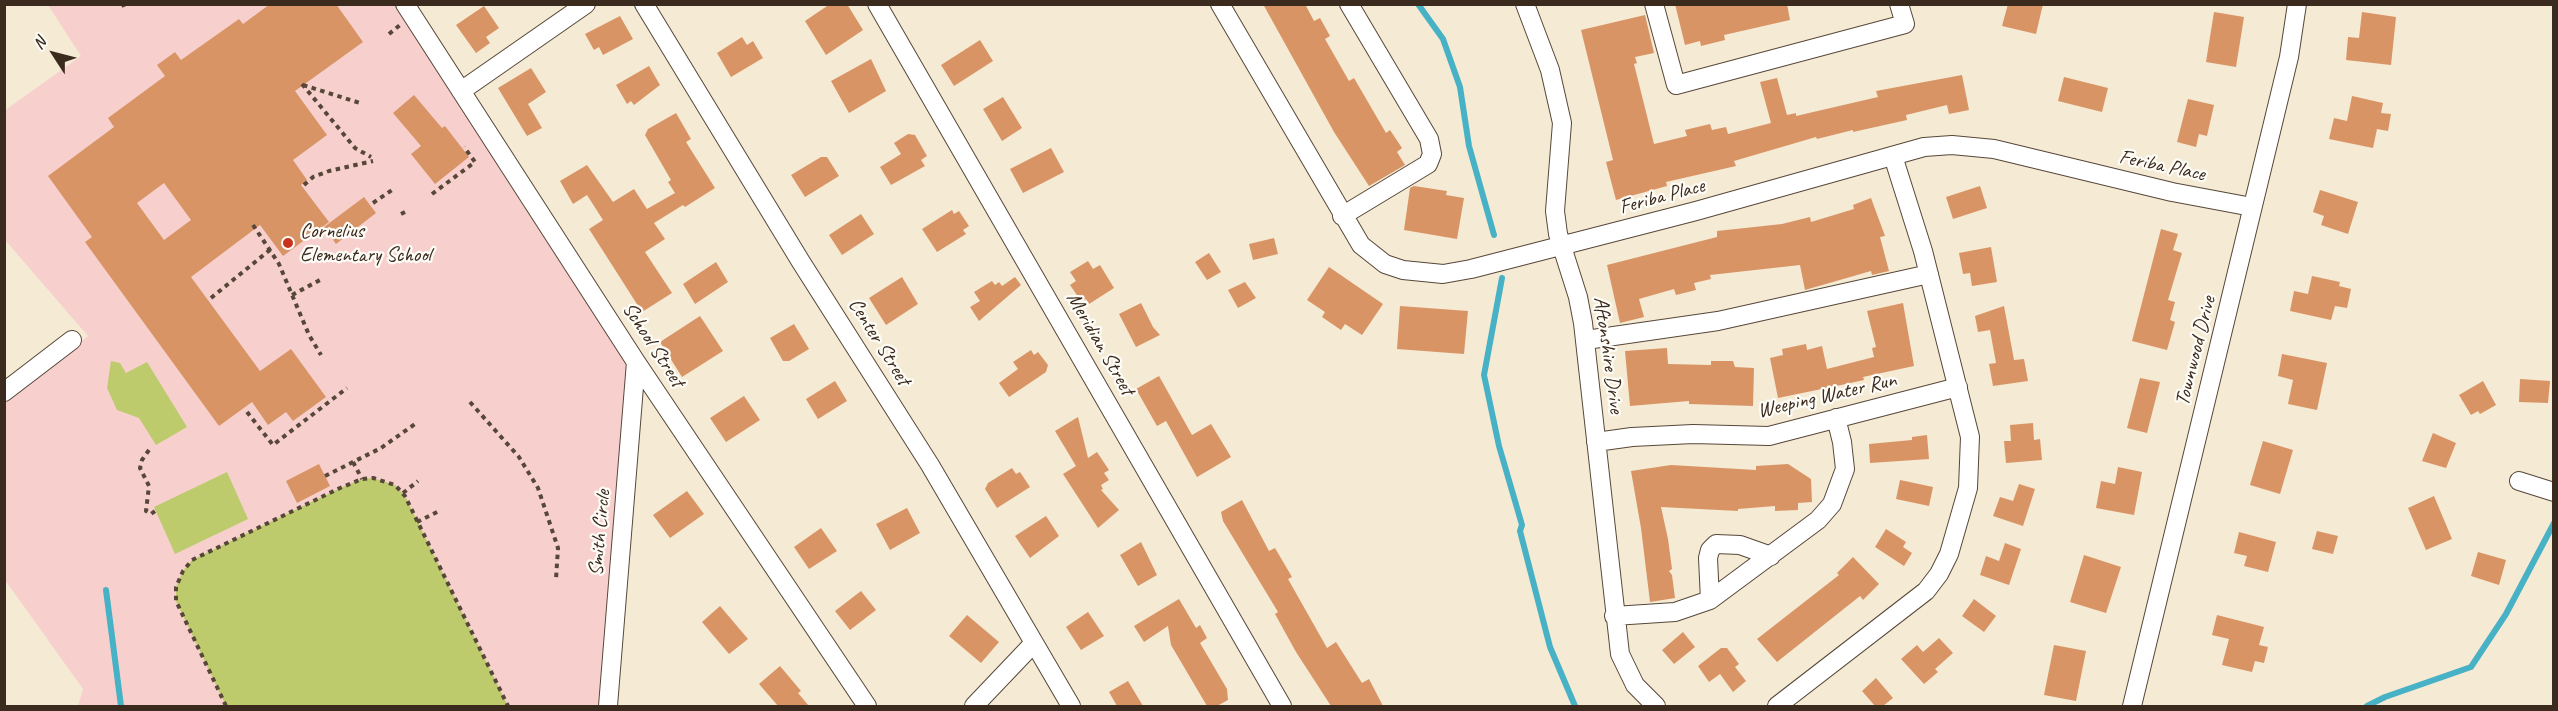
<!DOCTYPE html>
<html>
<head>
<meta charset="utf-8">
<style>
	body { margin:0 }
	#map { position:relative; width:2558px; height:711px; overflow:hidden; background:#f5ead4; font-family:Caveat,sans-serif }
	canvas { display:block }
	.frame { position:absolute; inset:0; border:6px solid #3b2a1e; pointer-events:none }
	.north { position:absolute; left:24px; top:24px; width:60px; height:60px; -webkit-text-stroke:4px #fdfcf7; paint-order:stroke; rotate:306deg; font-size:16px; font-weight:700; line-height:24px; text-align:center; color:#3b2a1e }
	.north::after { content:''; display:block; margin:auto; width:21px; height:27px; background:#3b2a1e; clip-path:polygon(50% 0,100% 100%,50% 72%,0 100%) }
</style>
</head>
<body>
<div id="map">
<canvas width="2558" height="711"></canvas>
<div class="frame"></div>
<div class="north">N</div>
</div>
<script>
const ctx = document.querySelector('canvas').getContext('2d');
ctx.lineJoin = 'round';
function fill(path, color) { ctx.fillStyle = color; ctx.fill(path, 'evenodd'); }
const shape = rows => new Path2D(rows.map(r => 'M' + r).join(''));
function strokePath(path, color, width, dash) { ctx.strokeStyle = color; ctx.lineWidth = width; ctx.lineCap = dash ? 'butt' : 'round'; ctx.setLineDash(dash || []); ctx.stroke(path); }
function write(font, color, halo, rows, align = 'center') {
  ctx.font = font + ' Caveat,sans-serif'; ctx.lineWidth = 4.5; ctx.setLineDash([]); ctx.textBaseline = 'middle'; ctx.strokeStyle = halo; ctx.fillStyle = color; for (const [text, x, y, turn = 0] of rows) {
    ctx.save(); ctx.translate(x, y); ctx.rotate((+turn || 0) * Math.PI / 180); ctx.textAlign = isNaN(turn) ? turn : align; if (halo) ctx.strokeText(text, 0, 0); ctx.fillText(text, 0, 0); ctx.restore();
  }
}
fill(shape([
	[48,5,402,5,633,364,605,706,78,706,83,689,5,580,5,401,88,336,5,240,4,111,81,56]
]), '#f7d0ce');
fill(shape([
	[111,361,120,363,126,373,147,362,187,427,156,445,139,418,117,410,107,388],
	[227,472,248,519,175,554,154,507],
	[373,478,395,485,405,496,508,706,226,706,176,601,176,587,183,571,192,560,340,488,362,479]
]), '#bdcb6c');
strokePath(shape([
	[1418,4,1443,39,1460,87,1469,146,1494,235],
	[1502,278,1484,375,1499,446,1522,525,1520,531,1550,647,1575,706],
	[106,590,121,706],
	[2367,706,2385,697,2471,667,2506,614,2554,523]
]), '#47b1c5', 6);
fill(shape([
	[270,4,336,4,363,42,295,91,327,135,293,160,307,180,301,185,329,222,283,256,260,225,191,277,260,371,291,349,326,397,293,421,286,412,268,425,252,402,219,426,85,242,92,237,48,176,114,127,108,118,165,76,157,65,175,52,181,60,239,19,243,24],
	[164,183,191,220,164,240,137,203],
	[830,4,847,4,863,30,826,55,805,21],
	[1263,4,1305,4,1314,21,1320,18,1330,36,1325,39,1349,81,1354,78,1386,133,1390,130,1402,148,1397,152,1405,165,1369,186,1334,132],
	[1675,4,1787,4,1790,20,1724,35,1725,40,1701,46,1700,41,1685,45],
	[2008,4,2043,4,2036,34,2002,26],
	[484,6,499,28,486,37,490,43,476,53,456,25],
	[2214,12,2244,17,2236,67,2206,62],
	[2362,12,2396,17,2391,65,2346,60,2348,37,2359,38],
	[1645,15,1654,53,1635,57,1637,63,1634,64,1654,144,1687,136,1685,130,1710,124,1712,130,1726,127,1728,134,1771,123,1760,82,1777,78,1787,115,1796,113,1796,116,1878,97,1876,91,1962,75,1969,110,1949,114,1947,105,1906,115,1907,120,1853,132,1853,130,1817,139,1816,137,1734,161,1736,166,1666,182,1667,186,1616,200,1606,162,1613,160,1581,30],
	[620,16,633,39,603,55,599,47,594,50,585,34],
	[742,37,747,45,753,41,763,58,731,77,717,53],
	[980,40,993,61,954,86,941,65],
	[871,59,886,91,849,113,831,81],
	[649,66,660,85,634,105,631,101,627,104,616,85],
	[531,68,546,92,528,104,542,128,527,136,498,88],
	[2064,77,2108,88,2102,112,2058,101],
	[414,95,442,128,445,126,469,157,435,184,411,154,421,146,393,113],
	[2352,96,2383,103,2381,113,2391,114,2388,131,2377,129,2373,148,2329,139,2334,118,2347,121],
	[1003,97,1022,128,1002,141,983,109],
	[2188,99,2214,105,2207,136,2199,134,2196,147,2177,142],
	[676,113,691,139,686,142,715,188,685,207,683,205,654,223,665,239,645,252,672,293,642,312,589,229,603,220,587,195,573,204,560,181,587,165,613,202,634,189,647,209,675,193,668,182,671,180,645,135,648,129],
	[908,134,915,135,927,156,921,160,925,166,891,185,880,167,901,154,894,143],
	[1051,148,1064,172,1023,193,1010,169],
	[821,157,827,157,839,176,805,197,791,175],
	[1414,186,1447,191,1446,195,1464,198,1457,239,1404,230,1410,188],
	[1980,186,1987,208,1953,219,1946,197],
	[2320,190,2358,202,2348,234,2321,225,2324,216,2313,212],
	[364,197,376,213,336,244,324,227],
	[1871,198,1885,236,1880,237,1889,271,1872,275,1871,271,1805,290,1800,265,1710,275,1711,279,1694,283,1696,290,1676,295,1674,289,1639,299,1644,317,1620,323,1607,265,1717,237,1717,231,1782,224,1810,217,1811,222,1854,209,1853,205],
	[952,210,954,214,959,211,969,226,963,230,966,234,937,252,922,229],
	[861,214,874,234,842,255,829,235],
	[2161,229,2178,234,2173,250,2182,253,2168,300,2175,302,2170,320,2175,322,2167,350,2132,341],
	[1274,238,1278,254,1253,260,1249,244],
	[1991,247,1997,282,1972,286,1970,273,1963,274,1959,253],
	[1209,253,1221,272,1207,280,1195,262],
	[1088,261,1093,269,1100,265,1114,288,1089,304,1086,299,1081,301,1070,285,1076,281,1070,272],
	[716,262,728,282,695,304,683,284],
	[1329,267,1383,304,1362,335,1345,324,1341,330,1322,317,1325,312,1307,300],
	[2312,276,2340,282,2339,286,2351,289,2347,308,2335,306,2331,320,2290,311,2294,291,2308,294],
	[902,277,918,304,886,325,869,298],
	[1015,277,1021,285,979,321,970,307,980,301,974,292,992,281,995,285,999,282,1002,286],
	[1245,282,1256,298,1238,308,1228,290],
	[1141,303,1153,327,1160,335,1136,347,1119,314],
	[1903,303,1914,366,1863,377,1864,380,1846,384,1778,398,1770,358,1783,355,1782,349,1806,344,1807,350,1822,346,1827,369,1874,357,1872,348,1876,347,1867,311],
	[1400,306,1468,311,1464,354,1397,349],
	[2004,306,2014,360,2024,359,2028,381,1993,386,1989,364,1996,363,1990,330,1978,332,1975,316],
	[700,316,723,351,682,377,660,342],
	[794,324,809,349,789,361,783,361,770,338],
	[1667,348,1668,364,1711,365,1711,361,1733,361,1735,367,1754,368,1753,406,1689,404,1689,401,1630,406,1625,351],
	[1031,350,1034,355,1038,352,1048,365,1046,372,1009,397,999,383,1018,369,1013,362],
	[2282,354,2327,363,2317,410,2288,404,2293,380,2278,376],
	[1159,376,1192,435,1211,424,1231,457,1197,477,1166,421,1157,426,1136,389],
	[2140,378,2160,382,2147,433,2127,428],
	[2520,379,2550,381,2548,403,2519,402],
	[835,381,847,401,818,419,806,399],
	[2483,381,2496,405,2480,414,2478,411,2471,415,2459,395],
	[744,396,760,420,726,442,710,418],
	[1078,417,1088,458,1097,452,1109,470,1104,473,1109,480,1101,485,1103,489,1101,490,1119,510,1098,528,1063,474,1076,466,1055,431],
	[2033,423,2034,440,2040,439,2042,460,2006,463,2004,441,2011,441,2010,425],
	[2433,433,2456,443,2446,468,2422,461],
	[1927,435,1929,459,1870,463,1869,444,1912,440,1912,437],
	[2263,441,2293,450,2280,494,2250,485],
	[319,464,330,486,297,503,286,481],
	[1788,464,1811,479,1812,502,1798,503,1798,510,1775,511,1775,506,1738,509,1738,511,1661,507,1668,539,1672,569,1669,571,1672,575,1675,598,1650,602,1641,528,1631,471,1671,465,1756,470,1756,466],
	[2118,467,2142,472,2134,515,2096,508,2101,481,2115,484],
	[1012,468,1016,474,1020,472,1030,487,997,508,985,489,988,483],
	[1900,480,1933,487,1929,506,1896,499],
	[2019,484,2035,489,2023,526,1993,516,2000,497,2013,501],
	[687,491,704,514,670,538,653,515],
	[2434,496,2452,539,2426,550,2408,508],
	[1242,500,1269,551,1275,548,1292,577,1288,579,1327,648,1336,642,1362,683,1369,679,1383,706,1331,706,1296,652,1275,614,1278,612,1223,521,1221,512],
	[907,508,920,533,890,550,876,524],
	[1046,516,1059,536,1030,558,1015,536],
	[821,528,837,551,809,569,794,547],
	[1886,529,1906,542,1903,547,1912,553,1904,566,1875,547],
	[2317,531,2338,536,2333,554,2312,549],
	[2239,532,2276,542,2268,572,2244,566,2247,556,2234,553],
	[1141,542,1157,575,1138,586,1120,555],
	[2005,543,2021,549,2009,585,1980,575,1986,556,1999,561],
	[2478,552,2506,560,2499,585,2471,576],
	[2084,555,2121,567,2106,613,2070,602],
	[1853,557,1879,584,1863,600,1860,596,1777,662,1757,639,1839,575,1837,573],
	[861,591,876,610,850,630,835,611],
	[1179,599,1196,628,1200,625,1207,638,1200,643,1227,689,1228,700,1217,706,1207,706,1171,645,1168,626,1144,642,1134,626],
	[1974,599,1996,616,1984,632,1962,616],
	[720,606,748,639,729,654,702,622],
	[1088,612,1104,636,1081,650,1066,627],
	[967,615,999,642,981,663,949,636],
	[2217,615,2264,627,2259,645,2268,647,2264,663,2255,661,2252,672,2222,665,2229,639,2212,635],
	[1683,632,1695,647,1674,664,1662,650],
	[1939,638,1953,653,1935,669,1938,672,1924,684,1901,659,1917,645,1923,652],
	[2054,645,2086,651,2076,701,2044,695],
	[1721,648,1727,648,1739,664,1735,667,1746,681,1733,692,1720,674,1709,682,1698,666],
	[780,666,801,691,798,693,809,706,778,706,759,684],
	[1876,678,1893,698,1883,706,1875,706,1862,691],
	[1128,681,1143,706,1117,706,1109,692]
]), '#d99465');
const minor = shape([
	[405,4,636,362,867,706],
	[644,4,801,262,930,465,1071,706],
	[877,4,1282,706],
	[1220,4,1361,245,1385,264,1403,270,1443,274,1471,269,1696,211,1924,147,1952,145,1994,149,2172,192,2252,207],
	[1525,4,1550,70,1562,123,1555,211,1558,234,1578,297,1583,323,1620,654,1635,685,1656,706],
	[1654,4,1676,85,1905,24,1899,4],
	[461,91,586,4],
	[1342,216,1428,164,1432,154,1429,139,1349,4],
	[1586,340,1718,321,1929,274],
	[4,392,72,340],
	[1596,442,1632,437,1693,434,1769,436,1958,387],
	[2519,481,2554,492],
	[1710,600,1708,558,1710,550,1716,544,1740,545,1771,556],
	[1614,616,1675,612,1710,600,1818,520,1832,504,1845,469,1842,442,1836,418],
	[608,706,636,362],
	[974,706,1033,644],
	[1777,706,1926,591,1939,574,1949,554,1968,488,1970,437,1923,251,1893,156],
	[2132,706,2289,57,2297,4]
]);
strokePath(minor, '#574739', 20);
strokePath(shape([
	[123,4,124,7],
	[389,34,400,25],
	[302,84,355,148,371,157],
	[303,85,360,103],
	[304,185,313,177,329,171,373,161],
	[432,194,475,162,464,147],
	[373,203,392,190],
	[401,214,405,212],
	[253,225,279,264,309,335,321,355],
	[292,295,320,280],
	[211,298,271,249],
	[470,402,519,457,538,488,558,548,556,579],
	[247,412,273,445,347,388],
	[149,450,142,460,140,468,149,486,146,511,151,514,155,511],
	[353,462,362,479],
	[325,476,381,448,415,424],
	[403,493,418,481],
	[417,522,441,510],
	[226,706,176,601,176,587,183,571,192,560,340,488,362,479,373,478,395,485,405,496,508,706]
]), '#574739', 4, [4.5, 4.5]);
strokePath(minor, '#fff', 18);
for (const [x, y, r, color] of [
	[288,243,6,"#c8321e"]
]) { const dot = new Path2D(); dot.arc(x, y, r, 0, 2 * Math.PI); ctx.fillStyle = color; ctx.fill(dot); strokePath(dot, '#fdfcf7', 2); }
write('21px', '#3b2a1e', '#fdfcf7', [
	["Feriba Place",2162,166,12],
	["Feriba Place",1662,197,-15],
	["Center Street",879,342,58],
	["Meridian Street",1100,344,60],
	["School Street",653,345,57],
	["Townwood Drive",2196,351,-76],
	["Aftonshire Drive",1608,355,82],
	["Weeping Water Run",1827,396,-13],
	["Smith Circle",600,533,-85]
]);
write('21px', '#3b2a1e', '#fdfcf7', [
	["Cornelius",300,231],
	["Elementary School",300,255]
], 'left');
</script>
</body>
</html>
